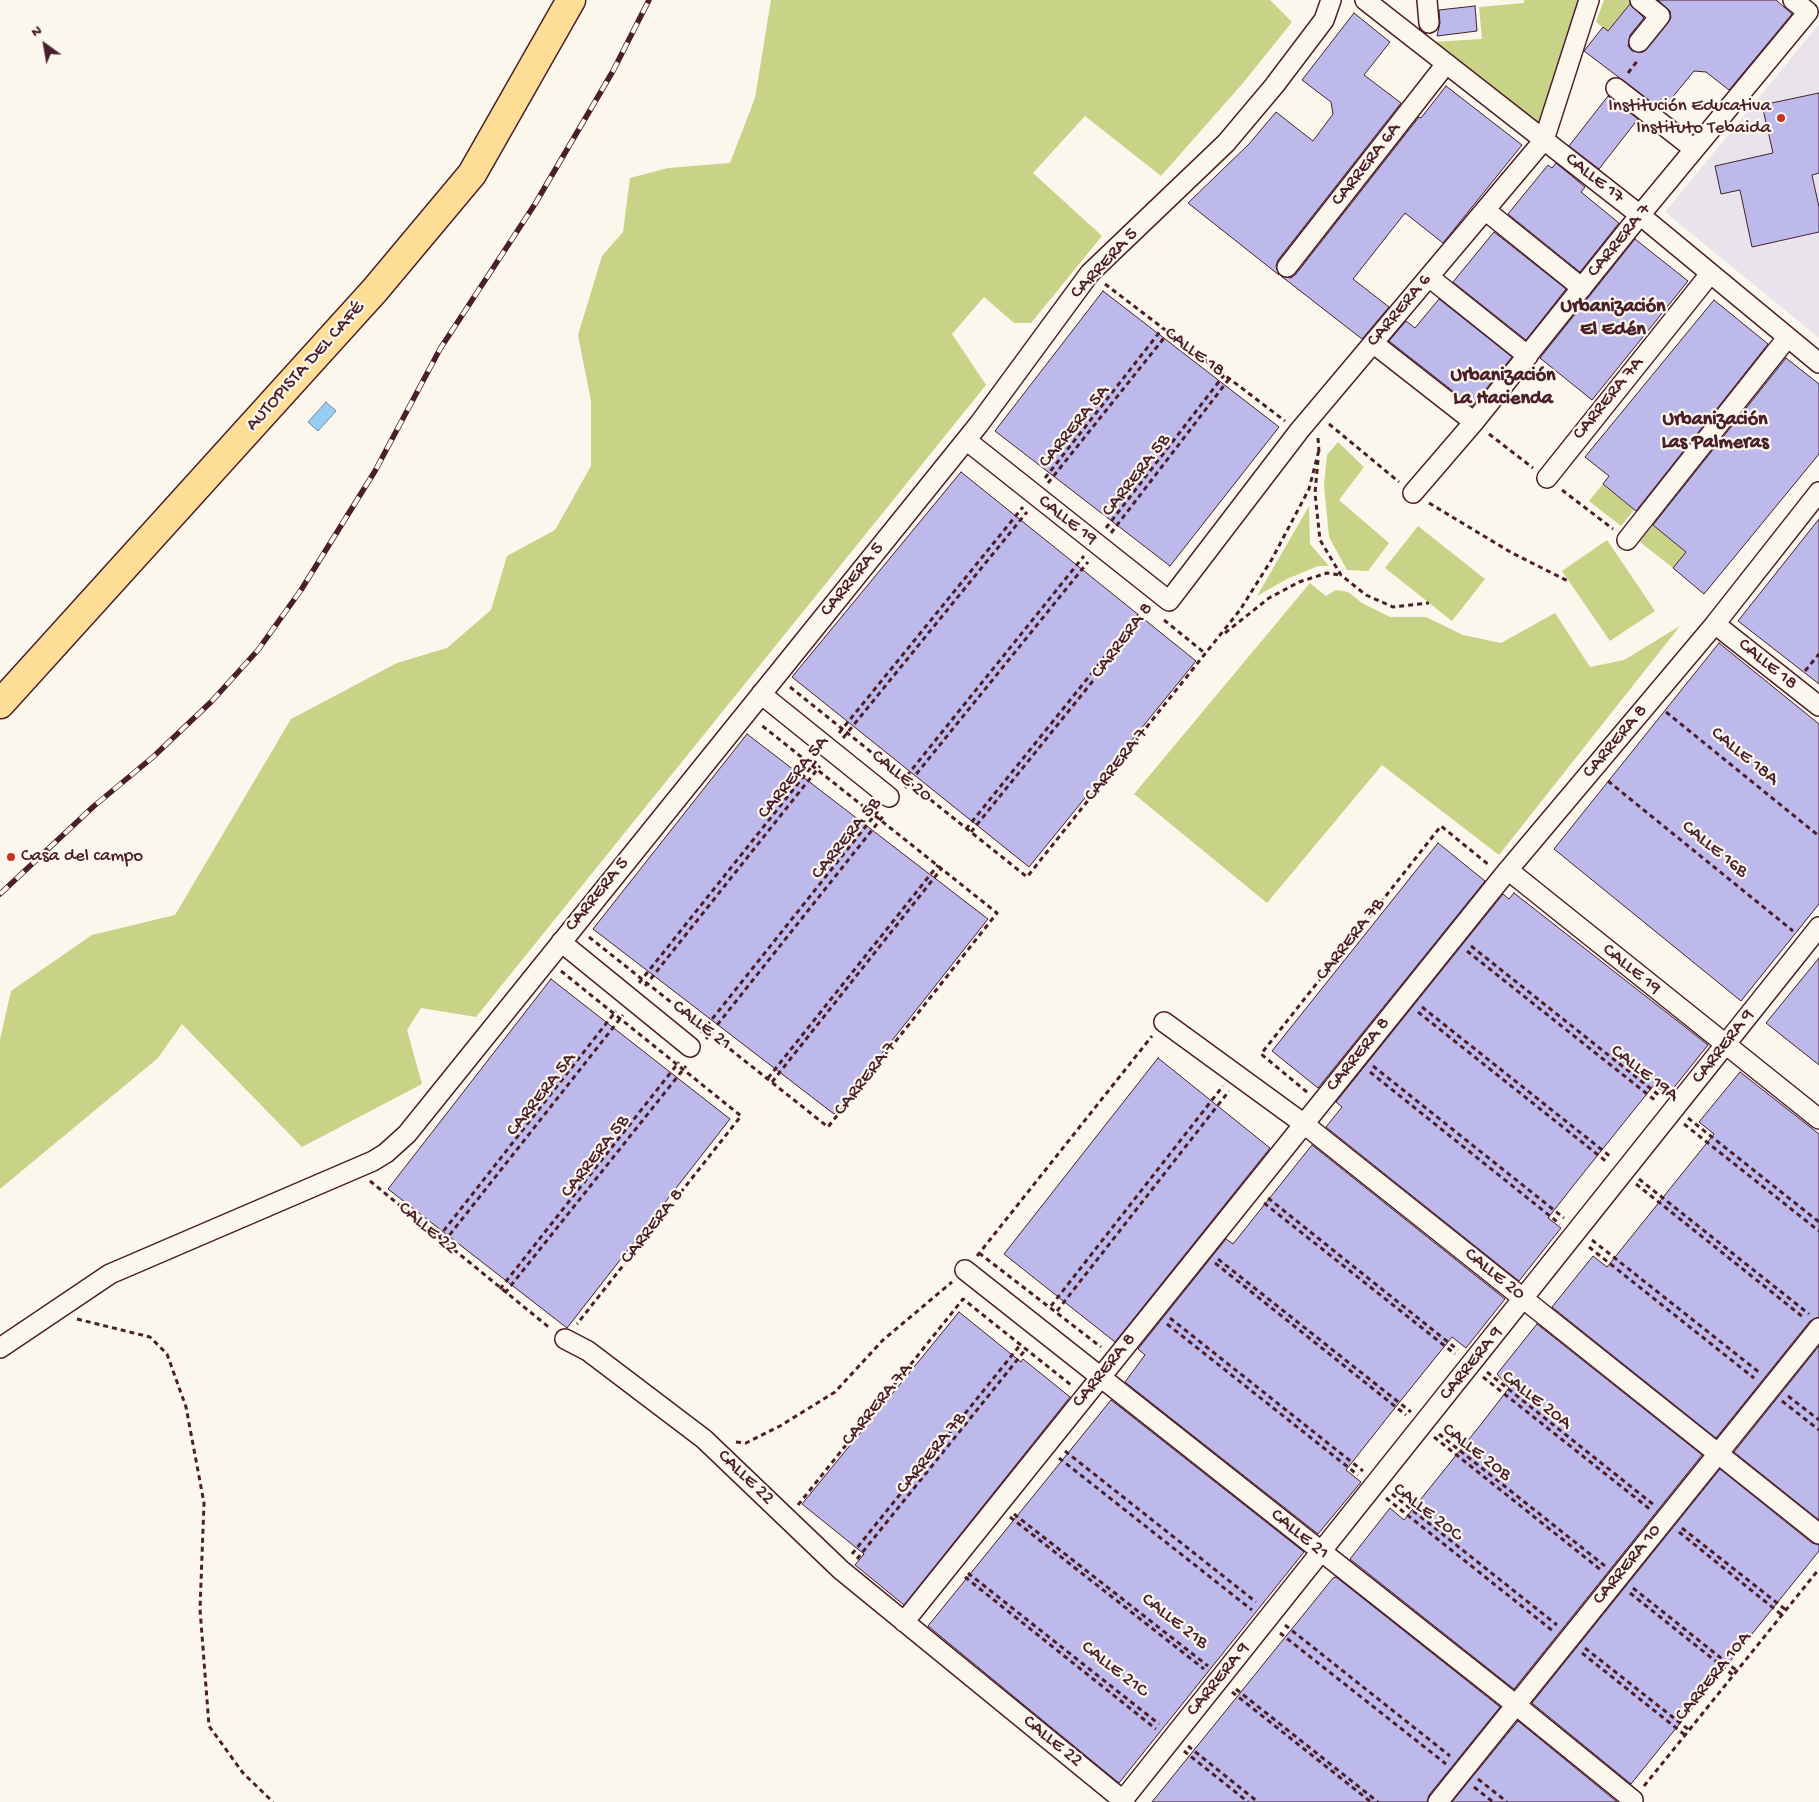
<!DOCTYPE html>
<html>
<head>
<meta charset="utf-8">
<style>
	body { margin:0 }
	#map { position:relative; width:1819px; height:1802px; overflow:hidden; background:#fbf7ec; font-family:"Gochi Hand",sans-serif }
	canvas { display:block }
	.north { position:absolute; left:20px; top:20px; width:50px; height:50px; -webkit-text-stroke:4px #fbf7ec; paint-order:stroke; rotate:328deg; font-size:14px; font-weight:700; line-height:20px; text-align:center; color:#4a1f2b }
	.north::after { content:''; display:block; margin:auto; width:18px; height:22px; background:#4a1f2b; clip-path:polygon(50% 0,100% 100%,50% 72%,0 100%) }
</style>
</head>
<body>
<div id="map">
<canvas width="1819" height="1802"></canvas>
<div class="north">N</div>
</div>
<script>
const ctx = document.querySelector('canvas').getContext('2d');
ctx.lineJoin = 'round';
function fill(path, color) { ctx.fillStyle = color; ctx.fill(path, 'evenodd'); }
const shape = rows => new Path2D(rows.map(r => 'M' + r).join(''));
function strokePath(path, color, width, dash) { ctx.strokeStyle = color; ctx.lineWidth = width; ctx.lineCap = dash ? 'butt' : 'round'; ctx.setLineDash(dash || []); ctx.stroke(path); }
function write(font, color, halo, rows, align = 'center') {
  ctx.font = font + ' "Gochi Hand",sans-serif'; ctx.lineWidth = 4.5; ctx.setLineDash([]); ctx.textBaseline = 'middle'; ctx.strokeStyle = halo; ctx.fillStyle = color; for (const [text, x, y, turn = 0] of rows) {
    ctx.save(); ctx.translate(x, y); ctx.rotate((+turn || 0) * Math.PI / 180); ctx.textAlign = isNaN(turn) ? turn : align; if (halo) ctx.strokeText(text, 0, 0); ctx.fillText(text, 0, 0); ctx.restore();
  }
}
fill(shape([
	[1819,24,1819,338,1665,212]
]), '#e9e4ec');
fill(shape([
	[771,0,1270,0,1292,22,1243,83,1161,176,1085,116,1033,173,1102,236,1031,323,1014,323,984,297,952,334,986,385,476,1017,421,1008,407,1030,422,1084,302,1147,182,1024,158,1058,0,1189,0,1040,11,991,92,935,175,915,291,719,397,663,447,648,491,610,507,556,555,530,591,466,591,401,578,335,602,256,623,232,630,178,668,168,730,163,755,98],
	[1524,0,1579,0,1539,124,1432,42,1482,39,1479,7,1524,3],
	[1604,0,1633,0,1608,31,1596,22],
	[1338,442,1364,467,1339,500,1389,543,1368,571,1347,570,1329,537,1324,485,1327,455],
	[1603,484,1634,510,1621,526,1589,501],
	[1309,506,1310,544,1329,566,1318,566,1287,579,1257,596],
	[1653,525,1686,552,1673,568,1640,542],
	[1418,526,1485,579,1452,621,1385,568],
	[1607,540,1655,611,1610,641,1562,571],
	[1310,583,1326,596,1336,590,1348,592,1362,603,1390,617,1426,617,1463,635,1501,643,1555,613,1590,667,1624,660,1680,626,1499,855,1382,765,1267,903,1134,794]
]), '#c8d387');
const water = shape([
	[326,402,336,411,318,431,308,422,326,402]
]);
fill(water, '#95cdf4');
strokePath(water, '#7787a4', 1);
const building = shape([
	[1658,0,1776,0,1792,14,1729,90,1706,72,1694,71,1662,110,1584,51,1603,27,1608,31,1630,4,1644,18,1630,35,1628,46,1632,51,1643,52,1671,18,1670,11,1658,0],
	[1475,6,1477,31,1437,36,1440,23,1439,10,1475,6],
	[1354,13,1390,42,1364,75,1401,103,1278,260,1276,266,1279,275,1188,203,1249,144,1276,112,1313,141,1333,114,1331,102,1302,80,1354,13],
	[1446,86,1522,145,1443,243,1405,213,1353,279,1389,307,1362,339,1281,276,1291,278,1296,274,1419,117,1421,118,1446,86],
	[1819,93,1819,173,1812,175,1819,207,1819,232,1752,247,1740,190,1721,194,1715,166,1773,153,1762,105,1819,93],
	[1608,96,1638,119,1599,169,1569,146,1608,96],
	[1556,163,1585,187,1581,192,1619,223,1580,272,1508,214,1548,165,1552,168,1556,163],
	[1494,232,1566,289,1526,340,1453,282,1494,232],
	[1635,239,1688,281,1592,400,1540,358,1635,239],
	[1103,291,1279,427,1170,566,995,431,1103,291],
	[1439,299,1512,357,1472,406,1389,341,1406,321,1415,328,1439,299],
	[1714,300,1768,344,1636,511,1603,484,1609,476,1585,457,1714,300],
	[1786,358,1819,384,1819,454,1704,594,1673,568,1686,552,1653,525,1786,358],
	[961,472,1196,661,1029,867,792,677,961,472],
	[1819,519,1819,684,1738,621,1819,519],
	[1719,643,1819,724,1819,904,1741,1001,1554,849,1719,643],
	[747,734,988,919,834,1114,593,929,747,734],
	[1438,843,1485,881,1318,1088,1272,1051,1438,843],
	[1514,893,1708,1045,1668,1095,1654,1085,1577,1181,1548,1218,1561,1228,1519,1281,1326,1127,1342,1107,1336,1102,1503,894,1509,899,1514,893],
	[1819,958,1819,1065,1766,1023,1819,958],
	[551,979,730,1119,567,1328,388,1189,551,979],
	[1158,1058,1270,1148,1115,1342,1004,1254,1158,1058],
	[1740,1072,1819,1134,1819,1317,1810,1321,1716,1438,1552,1307,1593,1256,1607,1267,1685,1170,1714,1134,1699,1122,1740,1072],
	[1312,1145,1505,1299,1466,1348,1452,1337,1402,1399,1346,1470,1361,1482,1318,1534,1125,1382,1145,1355,1138,1349,1226,1239,1233,1244,1312,1145],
	[959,1312,1021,1362,1023,1359,1070,1397,904,1605,855,1565,864,1554,802,1504,959,1312],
	[1537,1324,1702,1455,1514,1689,1350,1559,1390,1508,1404,1520,1482,1423,1509,1388,1497,1374,1537,1324],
	[1819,1346,1819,1520,1734,1452,1819,1346],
	[1111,1400,1304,1552,1119,1783,928,1626,1111,1400],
	[1720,1469,1812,1543,1819,1545,1819,1551,1631,1784,1532,1703,1720,1469],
	[1336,1577,1500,1707,1429,1795,1427,1802,1152,1802,1333,1578,1336,1577],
	[1518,1721,1617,1802,1452,1802,1518,1721]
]);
fill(building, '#beb9eb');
strokePath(building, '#4a1f2b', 1);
const street = shape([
	[1365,0,1640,215,1819,363],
	[1427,0,1429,23],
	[1639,42,1660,16,1640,0],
	[1616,88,1694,149],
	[1485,210,1582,288],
	[1287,267,1446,64],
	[1429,277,1528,356],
	[1373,343,1474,422],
	[966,440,1169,601,1299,431,1544,140,1589,0],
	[1547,478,1710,274],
	[1413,493,1474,422,1640,215,1808,12,1793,0],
	[1627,540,1787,338],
	[1715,624,1819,706],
	[761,694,889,797],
	[1508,870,1819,1119],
	[561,942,690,1047],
	[1164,1022,1304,1124,1819,1534],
	[965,1270,1516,1705,1633,1800],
	[565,1339,588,1351,704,1439,841,1570,1125,1802],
	[0,1348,110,1274,373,1161,386,1153,407,1134,979,424,1090,273,1226,143,1274,86,1324,20,1331,0],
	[904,1622,1508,870,1715,624,1819,492],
	[1123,1800,1819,927],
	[1438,1802,1819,1328]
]);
const highway = shape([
	[0,704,375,290,472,174,571,0]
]);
strokePath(street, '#4a1f2b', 22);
strokePath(highway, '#4a1f2b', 31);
strokePath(shape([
	[1628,73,1638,60],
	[1105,284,1285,421],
	[1329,424,1399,482],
	[1489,434,1533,468],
	[1318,438,1319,452],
	[1318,460,1315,493,1320,540,1341,575,1366,595,1393,607,1429,603],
	[1045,478,1162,329],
	[1048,483,1168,333],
	[1562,490,1613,529],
	[1429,503,1512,553,1570,582],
	[1106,528,1224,375],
	[1111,533,1229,379],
	[1164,620,1206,654],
	[1225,633,1269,598,1299,582,1327,573,1340,575],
	[1805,671,1819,654],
	[790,687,1027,877,1240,610,1272,559,1309,489,1319,450],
	[1666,712,1819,836],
	[839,733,1023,507],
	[843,738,1027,512],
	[1608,781,1793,931],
	[901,783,1084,556],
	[905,788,1088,562],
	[966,829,1146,606],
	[971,832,1151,609],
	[589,937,828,1127,997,913,760,724],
	[1471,946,1660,1096],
	[1467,951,1656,1101],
	[561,971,741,1116,577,1324],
	[639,983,816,761],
	[645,986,820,766],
	[1422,1007,1611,1157],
	[1418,1012,1607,1162],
	[701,1033,878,811],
	[706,1039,884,815],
	[1373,1066,1564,1218],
	[1370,1072,1560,1224],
	[768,1078,938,865],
	[772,1082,942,868],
	[1307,1092,1261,1054,1441,826,1489,865],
	[1688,1118,1819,1222],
	[1684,1124,1819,1231],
	[1639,1179,1809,1314],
	[370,1181,551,1329],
	[1636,1184,1803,1317],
	[1268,1198,1458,1350],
	[1264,1203,1455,1354],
	[438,1238,616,1011],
	[1592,1240,1760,1373],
	[444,1242,623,1015],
	[1589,1247,1754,1378],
	[979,1253,1101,1347],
	[977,1256,1152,1036],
	[1218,1259,1411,1412],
	[1215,1263,1406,1415],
	[500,1289,679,1062],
	[505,1293,686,1066],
	[1051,1306,1223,1086],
	[1057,1311,1229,1091],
	[1170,1318,1363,1471],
	[77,1319,150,1337,167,1354,186,1407,204,1503,200,1609,209,1726,243,1773,273,1802],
	[1167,1324,1358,1475],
	[1487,1372,1654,1505],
	[1483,1377,1651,1510],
	[1788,1396,1819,1420],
	[1782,1401,1819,1430],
	[1439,1434,1605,1566],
	[1434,1437,1601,1570],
	[736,1442,746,1443,780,1426,835,1392,883,1340,952,1282],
	[1065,1451,1256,1602],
	[1059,1458,1252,1610],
	[1392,1494,1557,1625],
	[1386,1498,1553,1631],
	[798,1505,963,1299,1071,1385],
	[1014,1514,1208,1666],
	[1010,1517,1204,1669],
	[1682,1528,1786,1610],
	[1679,1532,1782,1615],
	[852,1554,1021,1344],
	[857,1559,1026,1349],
	[968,1573,1159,1724],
	[965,1577,1156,1729],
	[1633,1588,1736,1670],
	[1630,1593,1733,1675],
	[1285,1625,1450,1756],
	[1280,1633,1446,1764],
	[1585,1648,1689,1730],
	[1582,1653,1685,1735],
	[1236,1689,1378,1802],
	[1232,1692,1371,1802],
	[1188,1746,1258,1802],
	[1184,1751,1248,1802],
	[1478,1779,1507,1802],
	[1644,1786,1819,1569],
	[1474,1787,1493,1802]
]), '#4a1f2b', 3, [5, 4]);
strokePath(street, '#fbf7ec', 19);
strokePath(highway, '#fede96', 28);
const rail = shape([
	[0,894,94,806,153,757,212,701,258,650,301,590,375,471,440,349,535,204,613,71,649,0]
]);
strokePath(rail, '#4a1f2b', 5.5);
strokePath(rail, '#fbf7ec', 4, [11]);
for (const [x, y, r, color] of [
	[1781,118,5,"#c8321e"],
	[11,857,5,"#c8321e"]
]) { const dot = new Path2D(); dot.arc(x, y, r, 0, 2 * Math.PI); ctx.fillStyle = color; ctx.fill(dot); strokePath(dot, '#fbf7ec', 2); }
write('19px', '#4a1f2b', '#fbf7ec', [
	["Institución Educativa",1771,107],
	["Instituto Tebaida",1771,129],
	["Casa del campo",21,857,"left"]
], 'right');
write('19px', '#4a1f2b', '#fbf7ec', [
	["CARRERA 6A",1367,165,-52],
	["CALLE 17",1594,179,38],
	["CARRERA 7",1620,241,-51],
	["CARRERA 5",1105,264,-47],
	["CARRERA 6",1400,311,-50],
	["CALLE 18",1194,353,37],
	["AUTOPISTA DEL CAFÉ",306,367,-48],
	["CARRERA 7A",1609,399,-51],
	["CARRERA 5A",1075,427,-51],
	["CARRERA 5B",1137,476,-52],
	["CALLE 19",1067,521,38],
	["CARRERA 5",853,580,-51],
	["CARRERA 8",1123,641,-53],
	["CALLE 18",1767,665,39],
	["CARRERA 8",1616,742,-50],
	["CALLE 18A",1744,757,39],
	["CARRERA 7",1117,765,-51],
	["CALLE 20",901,777,39],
	["CARRERA 5A",794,778,-51],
	["CARRERA 5B",847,839,-51],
	["CALLE 16B",1714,850,39],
	["CARRERA 5",598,895,-51],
	["CARRERA 7B",1351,940,-52],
	["CALLE 19",1631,970,39],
	["CALLE 21",701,1026,38],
	["CARRERA 9",1724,1047,-52],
	["CARRERA 8",1359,1055,-51],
	["CALLE 19A",1644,1074,38],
	["CARRERA 7",866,1079,-52],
	["CARRERA 5A",542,1095,-52],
	["CARRERA 5B",596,1157,-52],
	["CARRERA 8",653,1227,-52],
	["CALLE 22",427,1229,40],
	["CALLE 20",1494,1275,39],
	["CARRERA 9",1472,1364,-51],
	["CARRERA 8",1105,1371,-51],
	["CALLE 20A",1536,1401,38],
	["CARRERA 7A",878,1405,-51],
	["CALLE 20B",1476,1453,38],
	["CARRERA 7B",932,1454,-51],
	["CALLE 22",745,1478,44],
	["CALLE 20C",1427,1513,38],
	["CALLE 21",1299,1535,39],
	["CARRERA 10",1628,1565,-51],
	["CALLE 21B",1174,1622,38],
	["CALLE 21C",1114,1670,38],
	["CARRERA 10A",1714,1677,-51],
	["CARRERA 9",1219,1680,-51],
	["CALLE 22",1052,1742,39]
]);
write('bold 20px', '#4a1f2b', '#fbf7ec', [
	["Urbanización",1613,308],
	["El Edén",1613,331],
	["Urbanización",1503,377],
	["La Hacienda",1503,400],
	["Urbanización",1715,421],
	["Las Palmeras",1715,444]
]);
</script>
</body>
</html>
